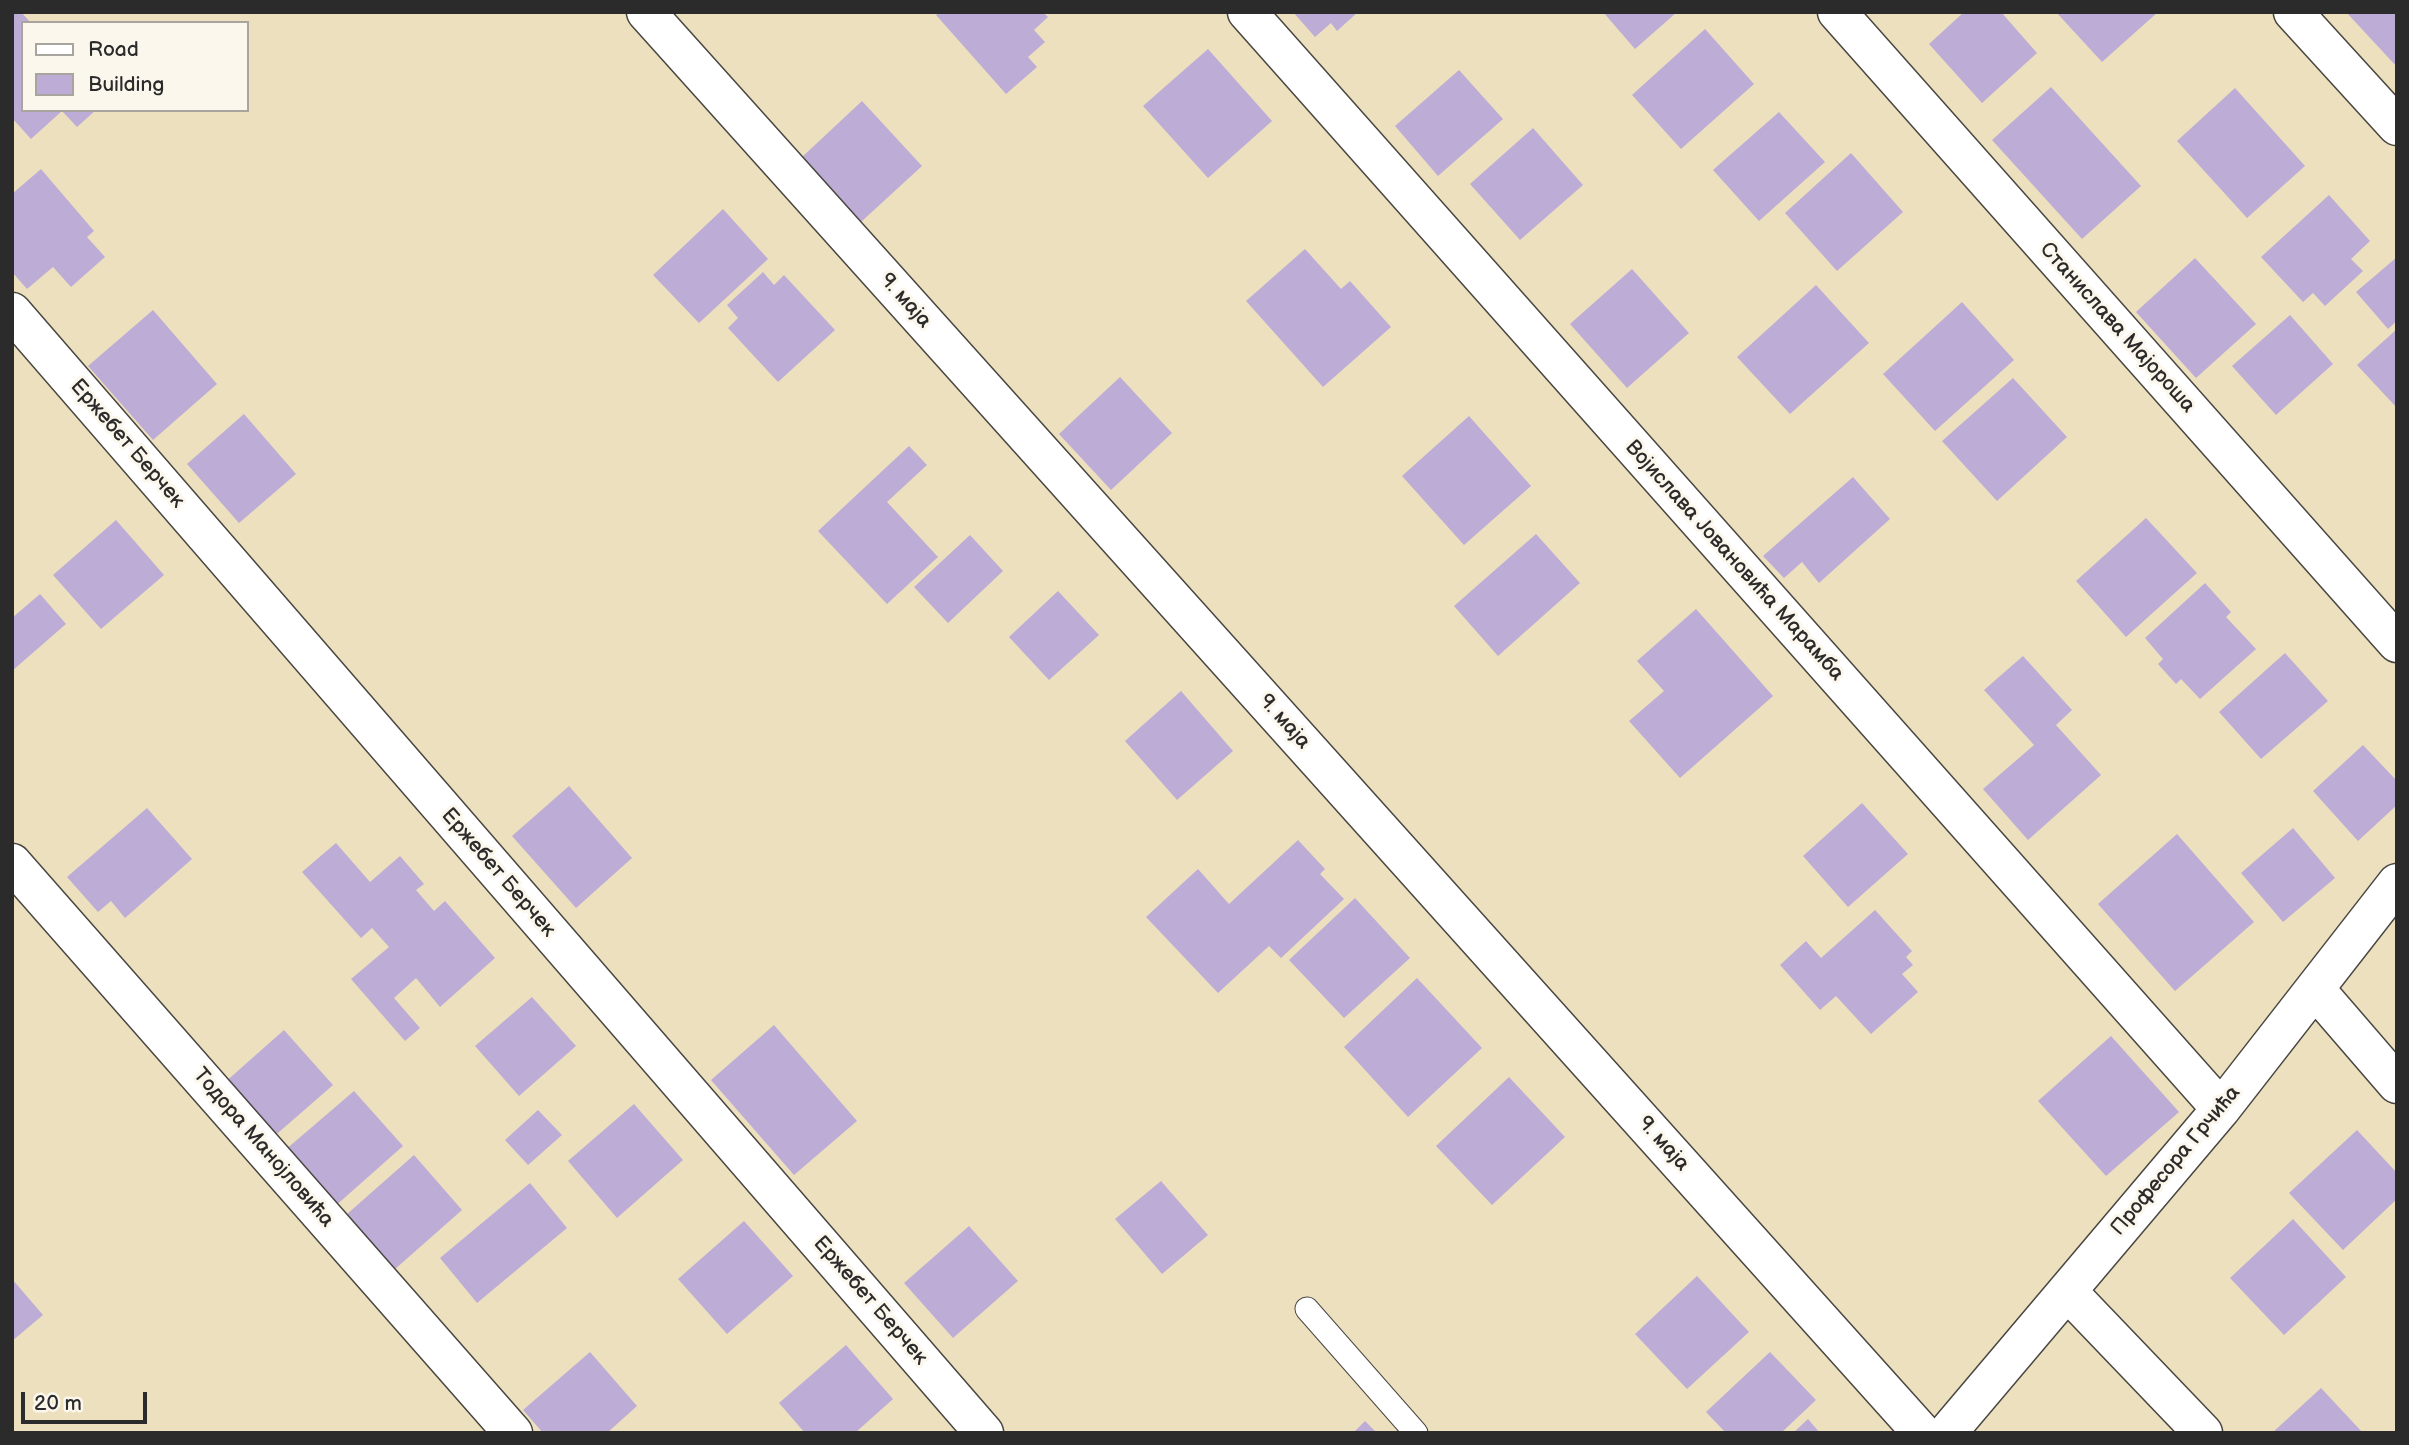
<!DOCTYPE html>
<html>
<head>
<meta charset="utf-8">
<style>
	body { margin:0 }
	#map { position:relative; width:2409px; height:1445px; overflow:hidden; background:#ede0be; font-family:"Balsamiq Sans",sans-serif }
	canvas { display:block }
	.frame { position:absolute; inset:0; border:14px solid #2b2b2b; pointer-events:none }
	.legend { position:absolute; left:21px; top:21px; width:228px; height:91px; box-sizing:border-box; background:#fbf7ec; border:2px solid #a8a59f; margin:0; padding:9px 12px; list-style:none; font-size:21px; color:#2b2b2b }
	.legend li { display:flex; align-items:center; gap:14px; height:35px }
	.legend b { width:35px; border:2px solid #a8a59f }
	.scale { position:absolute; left:21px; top:1392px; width:126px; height:32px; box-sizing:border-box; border:4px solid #2b2b2b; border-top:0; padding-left:9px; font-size:21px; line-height:24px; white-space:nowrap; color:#2b2b2b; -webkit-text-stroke:5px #fbf7ec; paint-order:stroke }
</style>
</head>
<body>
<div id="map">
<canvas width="2409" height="1445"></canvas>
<div class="frame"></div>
<ul class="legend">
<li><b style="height:9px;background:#fff"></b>Road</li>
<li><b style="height:19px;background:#bdacd6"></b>Building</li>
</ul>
<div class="scale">20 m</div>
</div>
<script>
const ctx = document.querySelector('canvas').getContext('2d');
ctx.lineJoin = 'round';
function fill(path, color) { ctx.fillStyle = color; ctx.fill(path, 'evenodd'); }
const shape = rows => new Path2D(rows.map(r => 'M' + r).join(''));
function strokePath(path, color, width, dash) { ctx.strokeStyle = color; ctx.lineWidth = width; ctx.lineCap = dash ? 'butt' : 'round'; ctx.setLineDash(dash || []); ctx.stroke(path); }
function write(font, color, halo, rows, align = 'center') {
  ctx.font = font + ' "Balsamiq Sans",sans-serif'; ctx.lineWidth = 6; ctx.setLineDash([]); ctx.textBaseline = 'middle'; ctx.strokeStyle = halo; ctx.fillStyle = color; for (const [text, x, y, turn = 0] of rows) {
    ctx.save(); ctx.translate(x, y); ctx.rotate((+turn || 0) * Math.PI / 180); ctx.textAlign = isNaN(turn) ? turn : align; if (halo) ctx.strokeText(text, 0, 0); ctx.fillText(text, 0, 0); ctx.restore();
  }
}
fill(shape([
	[12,12,21,12,31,23,23,23,23,110,96,110,77,127,62,111,31,139,12,118],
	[939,12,1043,12,1048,17,1034,30,1045,42,1028,57,1037,67,1006,94,936,15],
	[1293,12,1358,12,1337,31,1331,23,1315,37],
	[1603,12,1677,12,1635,49],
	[1964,12,2001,12,2037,53,1982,103,1929,44],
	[2056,12,2158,12,2102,62],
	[2346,12,2397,12,2397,67],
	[1705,29,1754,84,1681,149,1632,95],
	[1208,49,1272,121,1208,178,1143,106],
	[1459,70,1503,119,1438,176,1395,126],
	[2051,87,2141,186,2082,239,1992,140],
	[2235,88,2305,166,2247,218,2177,141],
	[862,101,922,166,861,222,801,158],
	[1779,112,1825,162,1759,221,1713,170],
	[1533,128,1583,185,1520,240,1470,184],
	[1851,153,1903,212,1837,271,1785,213],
	[41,169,94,231,87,237,105,257,71,287,53,267,27,289,12,272,12,194],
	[2329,195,2370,241,2351,259,2363,271,2325,306,2313,293,2303,302,2261,257],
	[723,209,768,259,699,323,653,275],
	[1305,249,1341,289,1350,281,1391,327,1323,387,1246,301],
	[2397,257,2397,321,2388,329,2356,292],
	[2195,258,2256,324,2196,378,2136,312],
	[1632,269,1689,333,1627,388,1570,324],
	[763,272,774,285,784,275,835,330,778,382,728,328,738,318,727,305],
	[1816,285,1869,343,1790,414,1737,357],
	[1962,302,2014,360,1935,431,1883,374],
	[153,310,217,384,153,440,88,366],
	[2290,315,2333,364,2276,415,2232,366],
	[2397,329,2397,408,2357,365],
	[1120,377,1172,433,1111,490,1059,434],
	[2013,378,2067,437,1997,501,1942,441],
	[244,414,296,474,239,523,187,464],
	[1469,416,1531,486,1464,545,1402,476],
	[909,446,927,465,887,502,938,557,887,604,818,531],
	[1853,477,1890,519,1819,583,1802,562,1784,578,1763,556],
	[2146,518,2197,573,2126,637,2076,581],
	[116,520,164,575,101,629,53,575],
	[1536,534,1580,583,1498,656,1454,606],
	[970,535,1003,571,948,623,914,587],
	[2205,583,2231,612,2226,617,2256,649,2200,699,2181,679,2176,684,2158,664,2163,659,2145,638],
	[1058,591,1099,635,1049,680,1009,637],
	[40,594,66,624,12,671,12,618],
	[1696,609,1773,696,1680,778,1629,721,1664,691,1637,661],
	[2285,653,2328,701,2261,759,2219,712],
	[2023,656,2072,710,2056,725,2101,775,2028,840,1983,789,2034,745,1984,690],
	[1181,691,1233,751,1177,800,1125,741],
	[2363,745,2397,781,2397,805,2358,841,2313,791],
	[569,786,632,858,576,908,512,836],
	[1862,803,1908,854,1848,907,1803,856],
	[147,808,192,859,125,918,111,901,98,912,67,877],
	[2293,828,2335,878,2283,922,2241,873],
	[2177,834,2254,922,2175,991,2098,904],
	[1298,840,1325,869,1320,874,1344,899,1281,958,1269,946,1218,993,1146,917,1198,869,1229,904],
	[336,843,370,882,400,856,424,884,416,890,434,911,445,901,495,958,440,1007,416,978,394,998,420,1028,405,1041,351,979,389,947,372,928,361,938,302,872],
	[1355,898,1410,958,1344,1018,1289,960],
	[1875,910,1912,951,1906,957,1913,965,1902,974,1918,992,1871,1034,1836,996,1820,1010,1780,965,1806,941,1821,958],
	[1417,978,1482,1048,1408,1117,1344,1047],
	[532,997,576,1046,519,1096,475,1046],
	[774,1025,857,1121,794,1175,711,1080],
	[284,1030,333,1085,271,1139,223,1084],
	[2111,1036,2179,1112,2106,1176,2038,1101],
	[1509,1077,1565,1137,1492,1205,1436,1146],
	[354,1091,403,1146,333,1208,284,1151],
	[634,1104,683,1160,617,1218,568,1161],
	[538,1110,562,1135,528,1165,505,1140],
	[2357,1130,2397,1173,2397,1199,2343,1250,2289,1193],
	[414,1155,462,1210,394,1270,346,1215],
	[1161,1181,1208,1235,1162,1274,1115,1219],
	[530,1183,567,1228,477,1303,440,1258],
	[2293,1219,2346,1277,2284,1335,2230,1278],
	[744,1221,793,1276,727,1334,678,1279],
	[969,1226,1018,1281,953,1338,904,1283],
	[1697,1276,1749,1332,1687,1389,1635,1334],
	[12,1279,43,1315,12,1341],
	[846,1345,893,1399,855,1433,805,1433,779,1403],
	[590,1352,637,1406,607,1433,543,1433,523,1410],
	[1770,1352,1816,1400,1781,1433,1726,1433,1706,1412],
	[2321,1388,2363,1433,2272,1433],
	[1808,1419,1820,1433,1793,1433],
	[1365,1421,1377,1433,1353,1433]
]), '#bdacd6');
const service = shape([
	[1307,1309,1416,1433]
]);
const minor = shape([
	[646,12,1922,1433],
	[1247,12,2221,1109],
	[1837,12,2397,643],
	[2293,12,2397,126],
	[12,312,984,1433],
	[12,863,513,1433],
	[2315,989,2397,1084],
	[2067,1291,2203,1433],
	[1947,1433,2221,1109,2397,883]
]);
strokePath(service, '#484641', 25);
strokePath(minor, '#484641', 41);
strokePath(service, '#fff', 23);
strokePath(minor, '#fff', 38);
write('21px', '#2b2b2b', '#fbf7ec', [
	["9. маја",905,301,48],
	["Станислава Мајороша",2117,328,48],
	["Ержебет Берчек",127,444,49],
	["Војислава Јовановића Марамба",1734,561,48],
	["9. маја",1284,722,48],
	["Ержебет Берчек",498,873,49],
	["9. маја",1663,1144,48],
	["Тодора Манојловића",263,1148,49],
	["Професора Грчића",2176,1161,-50],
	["Ержебет Берчек",870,1301,49]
]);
</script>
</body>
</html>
